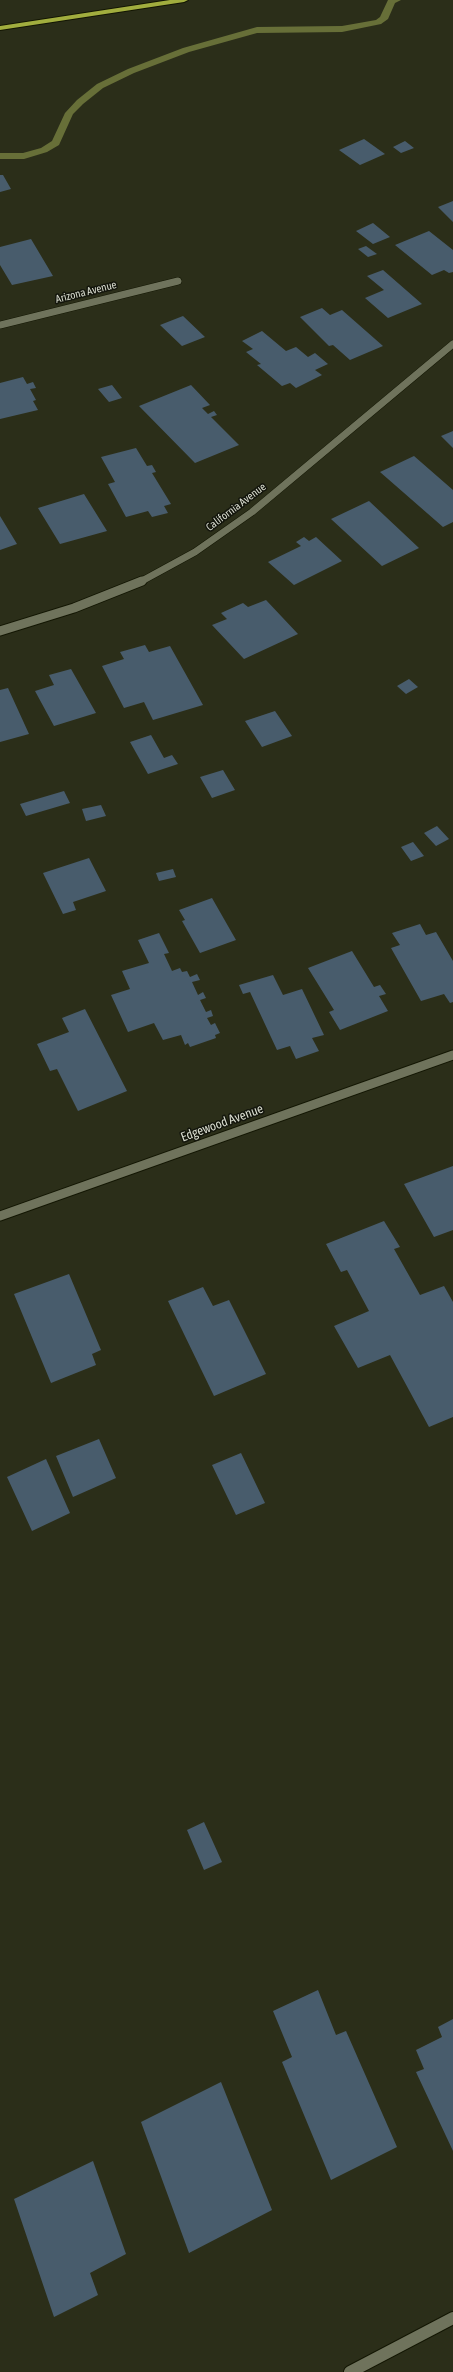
<!DOCTYPE html>
<html>
<head>
<meta charset="utf-8">
<style>
	body { margin:0 }
	canvas { display:block; background:#2b2e19 }
</style>
</head>
<body>
<canvas width="453" height="2372"></canvas>
<script>
const ctx = document.querySelector('canvas').getContext('2d');
ctx.lineJoin = 'round';
const shape = rows => new Path2D(rows.map(r => 'M' + r).join(''));
function fill(path, color) { ctx.fillStyle = color; ctx.fill(path, 'evenodd'); }
function strokePath(path, color, width, dash) { ctx.strokeStyle = color; ctx.lineWidth = width; ctx.lineCap = dash ? 'butt' : 'round'; ctx.setLineDash(dash || []); ctx.stroke(path); }
function write(font, color, halo, rows, align = 'center') {
  ctx.font = font + ' "Asap Condensed",sans-serif'; ctx.lineWidth = 3; ctx.setLineDash([]); ctx.textBaseline = 'middle'; ctx.strokeStyle = halo; ctx.fillStyle = color; for (const [text, x, y, turn = 0] of rows) {
    ctx.save(); ctx.translate(x, y); ctx.rotate((+turn || 0) * Math.PI / 180); ctx.textAlign = isNaN(turn) ? turn : align; if (halo) ctx.strokeText(text, 0, 0); ctx.fillText(text, 0, 0); ctx.restore();
  }
}
fill(shape([
	[388,0,401,0,395,3,388,19,381,24,342,32,257,33,189,52,134,73,103,88,83,104,73,114,59,145,47,152,24,159,0,159,0,153,23,153,41,148,52,141,65,113,77,100,97,84,128,69,183,48,257,27,342,26,376,20,380,17,388,0]
]), '#676f38');
fill(shape([
	[364,139,385,154,360,165,339,150],
	[405,141,414,148,401,153,393,147],
	[0,175,3,175,11,189,0,192],
	[453,201,453,222,438,207],
	[373,223,390,237,373,244,356,231],
	[429,231,453,250,453,272,449,273,444,270,432,275,395,245],
	[31,239,53,276,12,285,0,265,0,247],
	[366,246,377,254,368,257,358,249],
	[383,270,422,304,388,318,365,298,384,290,367,276],
	[322,308,330,315,342,310,383,346,350,360,333,345,329,346,300,317],
	[183,316,205,337,182,346,160,325],
	[262,331,286,351,296,347,308,357,315,353,328,364,315,370,322,375,296,388,290,383,282,386,257,365,261,364,246,352,253,349,242,341],
	[23,377,27,384,33,382,36,388,30,389,36,400,33,401,38,410,0,419,0,383],
	[112,385,122,398,109,402,98,389],
	[191,385,210,405,202,408,208,414,214,411,217,415,211,417,239,445,195,463,139,406],
	[453,431,453,448,441,436],
	[136,448,147,466,152,465,156,472,152,473,171,504,164,506,168,513,152,517,148,511,126,517,108,484,115,482,101,457],
	[414,456,453,490,453,522,443,527,380,472],
	[84,494,107,531,60,544,38,508],
	[369,501,419,548,382,566,331,519],
	[0,516,17,544,0,550],
	[304,537,309,541,316,537,342,561,294,585,268,562,301,546,296,542],
	[266,600,298,634,244,659,212,625,227,619,221,613,243,603,248,607],
	[145,645,149,652,170,646,203,705,153,720,144,702,124,708,102,666,124,659,120,652],
	[71,669,96,713,54,726,35,691,54,685,49,675],
	[409,679,418,687,406,694,397,686],
	[8,688,29,734,0,742,0,690],
	[275,711,292,736,262,747,245,721],
	[151,735,164,758,172,755,178,764,148,774,130,742],
	[223,770,235,790,212,798,200,777],
	[64,791,70,803,26,816,20,804],
	[101,805,106,816,86,821,82,809],
	[437,826,449,839,436,846,424,833],
	[413,842,424,856,411,861,401,847],
	[89,858,106,891,73,902,76,910,63,914,43,873],
	[173,869,176,877,159,881,156,873],
	[212,898,236,940,200,953,182,921,185,920,179,910],
	[420,924,426,935,436,932,453,961,453,1002,450,1003,444,994,421,1001,391,948,400,945,392,933],
	[159,933,169,953,164,954,172,971,180,968,182,972,187,971,190,977,197,974,200,980,192,982,198,995,203,992,206,998,200,1000,206,1012,211,1010,213,1016,207,1018,211,1025,215,1023,220,1033,215,1035,216,1038,190,1047,188,1043,185,1045,181,1035,163,1040,154,1023,128,1032,111,995,130,989,122,971,149,963,138,940],
	[352,951,374,987,380,985,386,994,379,996,388,1011,340,1030,329,1012,334,1010,308,968],
	[273,975,283,995,302,989,324,1035,312,1038,319,1051,296,1059,290,1046,277,1050,250,992,243,994,239,985],
	[85,1009,127,1091,78,1111,57,1069,50,1071,37,1044,69,1032,62,1018],
	[453,1166,453,1230,434,1237,404,1184],
	[384,1221,400,1247,394,1249,420,1295,444,1286,453,1302,453,1417,429,1427,390,1355,358,1368,334,1326,369,1311,347,1270,341,1272,326,1244],
	[69,1274,101,1350,92,1354,96,1365,51,1383,14,1294],
	[203,1287,213,1306,229,1300,266,1374,214,1396,168,1301],
	[99,1439,116,1478,73,1497,56,1456],
	[241,1453,265,1503,236,1515,212,1465],
	[46,1459,70,1513,32,1531,7,1477],
	[204,1822,222,1862,204,1870,187,1830],
	[318,1990,336,2035,346,2031,397,2147,331,2180,282,2062,292,2057,273,2011],
	[453,2019,453,2151,416,2072,424,2069,416,2050,442,2037,438,2027],
	[221,2082,272,2210,189,2253,141,2122],
	[93,2161,126,2254,90,2273,98,2295,54,2317,14,2199]
]), '#485c6c');
const minorFar2 = shape([
	[0,325,178,281],
	[140,582,195,552,252,512,453,344]
]);
const minorFar1 = shape([
	[0,631,74,608,142,581],
	[0,1216,453,1055]
]);
const minor = shape([
	[350,2372,453,2318]
]);
const motorway = shape([
	[170,0,188,0,184,2,0,30,0,26,170,0]
]);
strokePath(minorFar2, '#131603', 8);
strokePath(minorFar1, '#131603', 11);
strokePath(minor, '#131603', 14);
strokePath(motorway, '#131603', 2);
strokePath(minorFar2, '#6f735c', 7);
strokePath(minorFar1, '#6f735c', 9);
strokePath(minor, '#6f735c', 12);
fill(motorway, '#a1ad3e');
write('11px', '#d8dbce', '#13150c', [
	["Arizona Avenue",86,292,-14],
	["California Avenue",236,507,-37]
]);
write('13px', '#d8dbce', '#13150c', [
	["Edgewood Avenue",222,1123,-20]
]);
</script>
</body>
</html>
